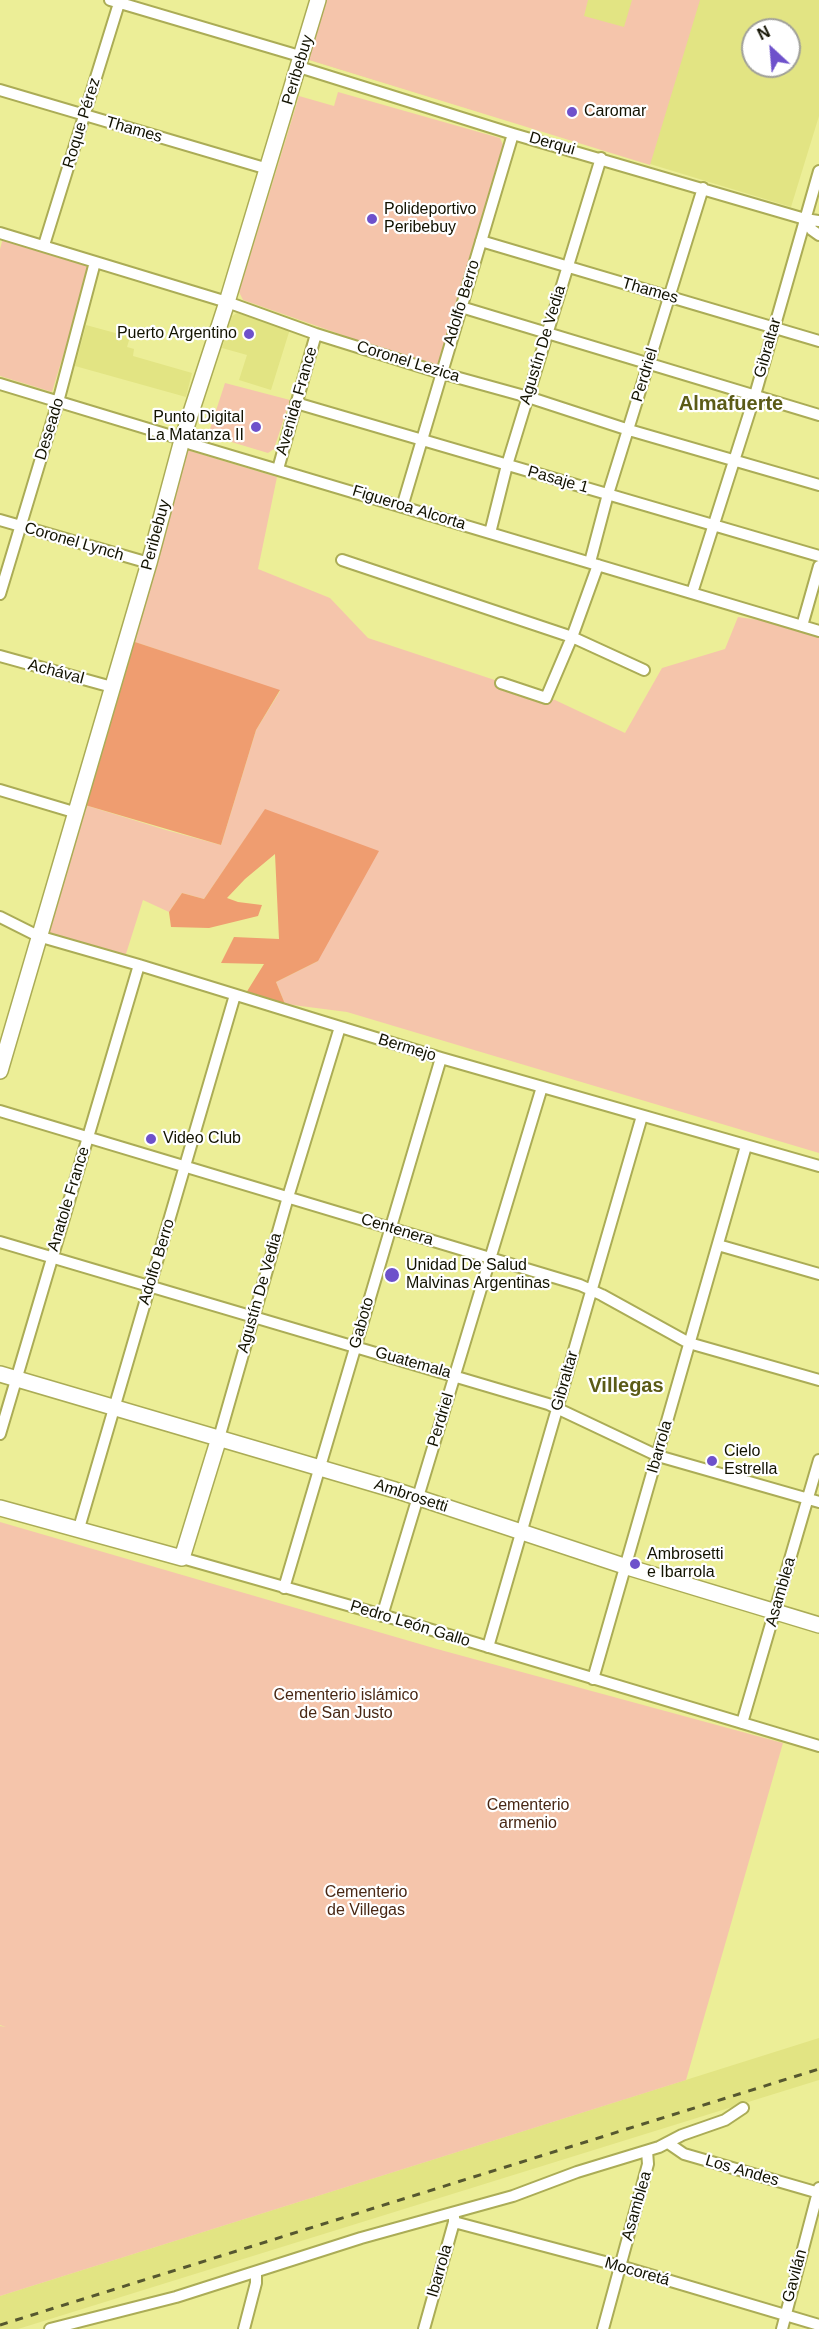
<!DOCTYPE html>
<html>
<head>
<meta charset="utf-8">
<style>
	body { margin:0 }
	#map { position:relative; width:819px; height:2329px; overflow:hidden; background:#ecee97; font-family:Helvetica,sans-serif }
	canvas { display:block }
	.north { position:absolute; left:741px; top:18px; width:60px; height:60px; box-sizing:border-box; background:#fff; border:2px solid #a0a099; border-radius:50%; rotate:334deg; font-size:16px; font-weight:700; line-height:24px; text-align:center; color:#121200 }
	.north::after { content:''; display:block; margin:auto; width:21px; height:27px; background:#6e51cb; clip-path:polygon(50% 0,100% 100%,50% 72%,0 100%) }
</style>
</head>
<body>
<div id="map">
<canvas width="819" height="2329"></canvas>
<div class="north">N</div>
</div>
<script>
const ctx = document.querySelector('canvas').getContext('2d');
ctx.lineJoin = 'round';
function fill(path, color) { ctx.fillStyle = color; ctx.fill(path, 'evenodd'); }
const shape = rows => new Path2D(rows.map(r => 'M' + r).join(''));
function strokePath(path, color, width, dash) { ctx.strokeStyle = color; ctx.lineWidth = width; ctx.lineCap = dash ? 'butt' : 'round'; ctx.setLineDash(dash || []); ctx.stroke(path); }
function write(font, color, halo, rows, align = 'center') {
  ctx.font = font + ' Helvetica,sans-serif'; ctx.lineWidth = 4.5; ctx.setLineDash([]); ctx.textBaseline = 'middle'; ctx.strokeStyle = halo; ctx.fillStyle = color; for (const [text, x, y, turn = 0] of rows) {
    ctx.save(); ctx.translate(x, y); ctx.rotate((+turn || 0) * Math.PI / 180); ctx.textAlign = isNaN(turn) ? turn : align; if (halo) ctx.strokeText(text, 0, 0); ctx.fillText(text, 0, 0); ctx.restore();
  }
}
fill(shape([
	[323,0,819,0,819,116,791,207,306,59],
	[753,30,789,30,789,66,753,66],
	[237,313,290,329,271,390,239,380,247,355,222,348,232,316],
	[86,325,130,337,127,347,134,349,133,356,192,373,186,397,75,366],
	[819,2038,819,2080,18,2329,0,2329,0,2296]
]), '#e2e483');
fill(shape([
	[323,0,588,0,584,16,624,27,632,0,700,0,650,165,306,59],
	[338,92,500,138,503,145,438,364,433,367,243,300,239,292,299,96,334,106],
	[3,238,91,264,52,392,0,376,0,249],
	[225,383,290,400,274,449,268,453,208,435],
	[187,450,277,477,258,569,330,598,368,638,555,700,625,733,662,668,725,649,738,617,802,626,819,631,819,1153,347,1012,285,1004,276,982,318,961,265,810,204,899,182,893,169,912,143,900,125,957,45,931,85,805,166,830,221,845,256,730,280,691,129,640],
	[0,1522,437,1649,783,1743,686,2080,0,2296,0,2026,6,2027,0,2025]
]), '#f5c5ab');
fill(shape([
	[129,640,280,690,256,730,221,845,85,805],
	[265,809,379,851,318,961,276,982,285,1004,246,993,264,964,221,963,234,937,279,939,275,854,245,879,227,898,238,902,262,905,258,916,209,928,171,927,169,912,182,893,204,899]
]), '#ef9d70');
const street = shape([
	[110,0,303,57],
	[299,67,513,134,805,219,819,221],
	[0,90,268,169],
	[805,219,812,230,819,235],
	[0,233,227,302,316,334,441,373,528,397,629,430,819,485],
	[481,241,819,341],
	[44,245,120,0],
	[461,307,819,415],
	[0,384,175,437,191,444,819,631],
	[296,403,819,556],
	[278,469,316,334],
	[402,507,513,134],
	[0,520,149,563],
	[490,533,507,465,601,158],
	[342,560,572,637,598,565],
	[590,562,608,494,703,188],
	[692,593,755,395,819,171],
	[0,594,58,402,95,262],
	[802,626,819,566],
	[0,656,112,687],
	[501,683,546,698,572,637,644,670],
	[0,790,77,813],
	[0,917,38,936,139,965,441,1058,819,1166],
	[0,1111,580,1285,602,1295,689,1343,819,1380],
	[0,1242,548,1404,658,1456,819,1502],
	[718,1245,819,1274],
	[0,1434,139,965],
	[219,1438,288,1197,340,1027],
	[79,1528,235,995],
	[182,1558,372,1612,819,1746],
	[284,1588,441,1058],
	[382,1616,542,1087],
	[488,1647,642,1116],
	[593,1679,746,1146],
	[742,1723,819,1460],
	[668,2143,684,2154,819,2193],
	[454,2222,620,2266,819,2325],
	[50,2329,176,2297,361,2238,513,2196,577,2172,659,2147,682,2135,725,2120,743,2108],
	[244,2329,256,2283,256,2273],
	[424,2329,454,2222,454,2216],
	[603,2329,648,2164,647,2151],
	[782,2329,819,2188]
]);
const secondary = shape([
	[0,1071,149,563,182,440,227,302,318,0],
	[0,1374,395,1490,624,1566,819,1625],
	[0,1508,182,1558,219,1438]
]);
strokePath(street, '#abac56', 14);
strokePath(secondary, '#abac56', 18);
strokePath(street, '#fff', 10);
strokePath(secondary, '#fff', 15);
strokePath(shape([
	[0,2325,819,2069]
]), '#56572f', 3, [8, 8]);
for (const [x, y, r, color] of [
	[572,112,6,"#6e51cb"],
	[372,219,6,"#6e51cb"],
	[249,334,6,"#6e51cb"],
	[256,427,6,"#6e51cb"],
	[151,1139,6,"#6e51cb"],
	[392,1275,8,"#6e51cb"],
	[712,1461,6,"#6e51cb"],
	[635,1564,6,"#6e51cb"]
]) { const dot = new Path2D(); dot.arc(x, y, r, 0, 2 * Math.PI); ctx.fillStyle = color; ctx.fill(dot); strokePath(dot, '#fff', 2); }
write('16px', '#121200', '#fff', [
	["Peribebuy",298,70,-73],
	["Roque Pérez",82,123,-73],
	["Thames",134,130,16],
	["Derqui",552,144,16],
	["Thames",650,291,16],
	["Adolfo Berro",462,303,-73],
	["Agustín De Vedia",543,345,-73],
	["Gibraltar",768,348,-74],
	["Coronel Lezica",408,362,17],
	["Perdriel",645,375,-73],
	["Avenida France",297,401,-74],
	["Deseado",50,429,-73],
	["Pasaje 1",558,480,16],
	["Figueroa Alcorta",409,508,17],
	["Peribebuy",156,535,-75],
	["Coronel Lynch",74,542,16],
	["Achával",56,672,15],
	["Bermejo",407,1048,17],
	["Anatole France",69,1199,-73],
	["Centenera",397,1230,17],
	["Adolfo Berro",157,1262,-73],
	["Agustín De Vedia",260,1293,-74],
	["Gaboto",362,1323,-74],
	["Guatemala",413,1363,16],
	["Gibraltar",565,1381,-74],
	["Perdriel",441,1420,-73],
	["Ibarrola",660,1447,-74],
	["Ambrosetti",411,1496,18],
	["Asamblea",781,1592,-74],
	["Pedro León Gallo",410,1624,17],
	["Los Andes",742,2171,16],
	["Asamblea",637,2206,-74],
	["Ibarrola",440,2271,-74],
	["Mocoretá",637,2272,16],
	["Gavilán",795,2276,-75]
]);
write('16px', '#121200', '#fff', [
	["Caromar",584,112],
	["Polideportivo",384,210],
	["Peribebuy",384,228],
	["Puerto Argentino",237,334,"right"],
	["Punto Digital",244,418,"right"],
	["La Matanza II",244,436,"right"],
	["Video Club",163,1139],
	["Unidad De Salud",406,1266],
	["Malvinas Argentinas",406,1284],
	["Cielo",724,1452],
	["Estrella",724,1470],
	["Ambrosetti",647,1555],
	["e Ibarrola",647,1573]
], 'left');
write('16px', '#482714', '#fff', [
	["Cementerio islámico",346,1696],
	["de San Justo",346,1714],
	["Cementerio",528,1806],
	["armenio",528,1824],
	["Cementerio",366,1893],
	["de Villegas",366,1911]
]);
write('bold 20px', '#5b5b17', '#fff', [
	["Almafuerte",731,404],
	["Villegas",626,1386]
]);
</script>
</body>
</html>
